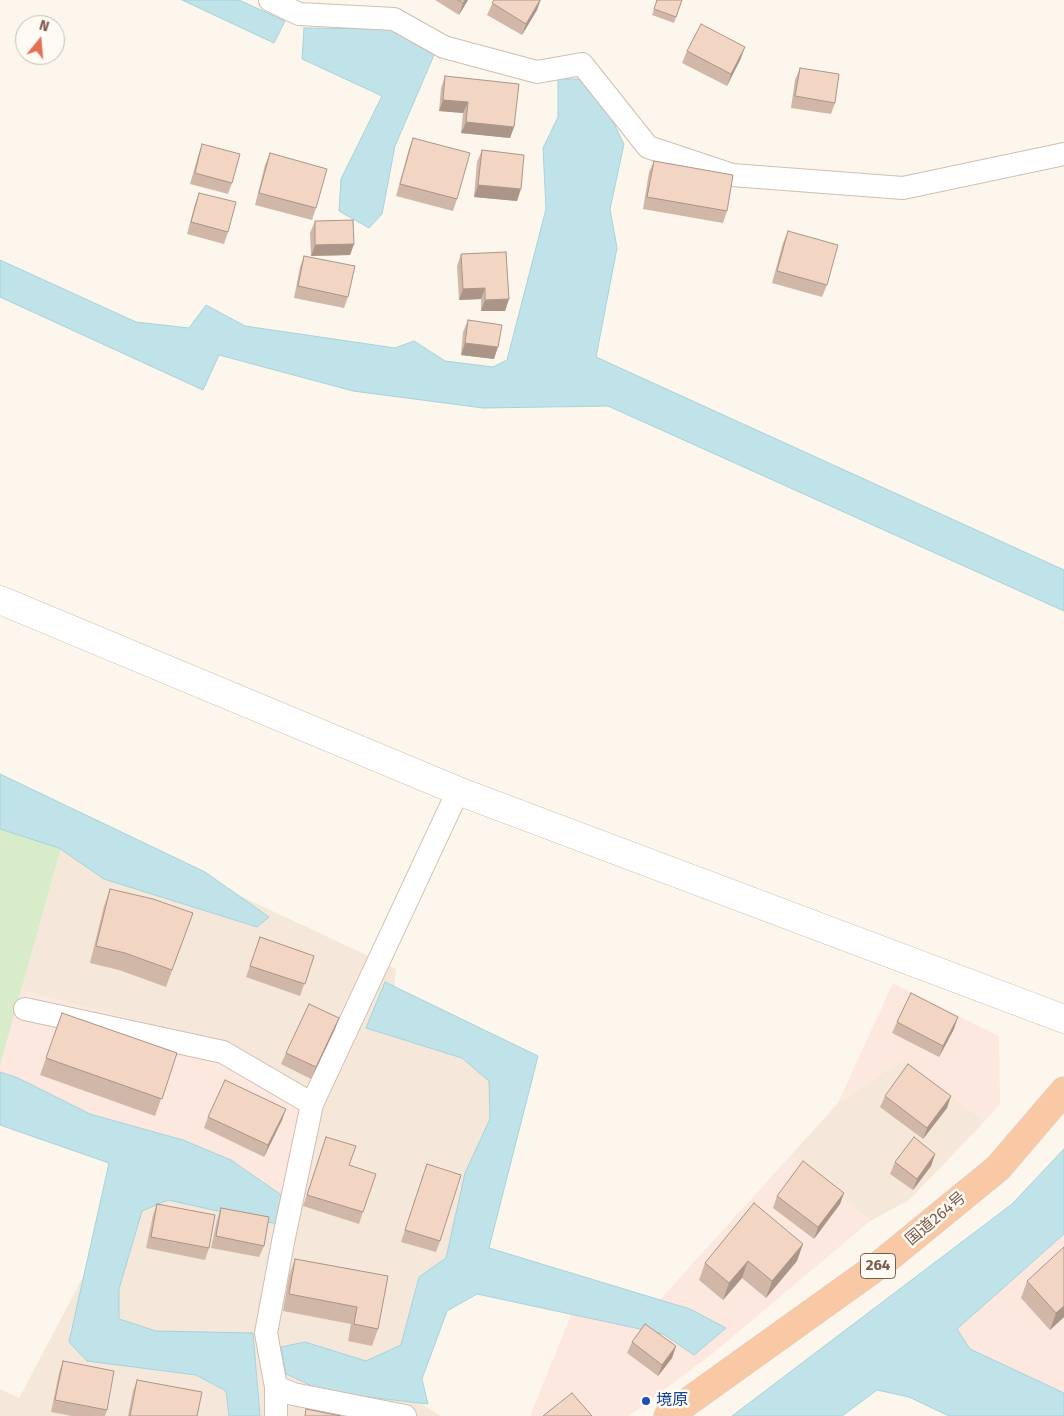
<!DOCTYPE html>
<html>
<head>
<meta charset="utf-8">
<style>
	body { margin:0 }
	#map { position:relative; width:1064px; height:1416px; overflow:hidden; background:#fdf6ec; font-family:"Fira Sans",sans-serif }
	canvas { display:block }
	.north { position:absolute; left:15px; top:15px; width:50px; height:50px; box-sizing:border-box; background:#fffaf3; border:1px solid #cabbb1; border-radius:50%; rotate:17deg; font-size:14px; font-weight:700; line-height:20px; text-align:center; color:#7a5c4d }
	.north::after { content:''; display:block; margin:auto; width:18px; height:22px; background:#e76f51; clip-path:polygon(50% 0,100% 100%,50% 72%,0 100%) }
</style>
</head>
<body>
<div id="map">
<canvas width="1064" height="1416"></canvas>
<div class="north">N</div>
</div>
<script>
const ctx = document.querySelector('canvas').getContext('2d');
ctx.lineJoin = 'round';
function fill(path, color) { ctx.fillStyle = color; ctx.fill(path, 'evenodd'); }
const shape = rows => new Path2D(rows.map(r => 'M' + r).join(''));
function strokePath(path, color, width, dash) { ctx.strokeStyle = color; ctx.lineWidth = width; ctx.lineCap = dash ? 'butt' : 'round'; ctx.setLineDash(dash || []); ctx.stroke(path); }
function write(font, color, halo, rows, align = 'center') {
  ctx.font = font + ' "Fira Sans","Noto Sans JP",sans-serif'; ctx.lineWidth = 5; ctx.setLineDash([]); ctx.textBaseline = 'middle'; ctx.strokeStyle = halo; ctx.fillStyle = color; for (const [text, x, y, turn = 0] of rows) {
    ctx.save(); ctx.translate(x, y); ctx.rotate((+turn || 0) * Math.PI / 180); ctx.textAlign = isNaN(turn) ? turn : align; if (halo) ctx.strokeText(text, 0, 0); ctx.fillText(text, 0, 0); ctx.restore();
  }
}
fill(shape([
	[70,816,396,969,392,1009,516,1067,405,1394,441,1416,0,1416,0,1389,19,1398,147,1156,231,1046,21,990],
	[902,1059,985,1121,909,1200,870,1221,791,1155,838,1103]
]), '#f5e8da');
fill(shape([
	[893,983,999,1036,1000,1104,985,1121,902,1059,838,1103],
	[21,990,231,1046,313,1096,286,1193,147,1156,0,1103,0,1066],
	[791,1155,870,1221,712,1354,629,1416,530,1416,576,1303,647,1314],
	[1064,1208,1064,1416,892,1363]
]), '#fde8e0');
fill(shape([
	[0,784,70,816,0,1066]
]), '#d8ecc9');
const water = shape([
	[182,0,239,0,285,21,274,43,182,0],
	[304,28,389,29,434,55,395,146,382,214,369,228,339,211,341,179,382,96,302,59,304,28],
	[558,79,580,79,600,96,624,144,610,209,617,248,596,357,1064,570,1064,611,608,406,483,408,353,391,219,355,203,390,0,297,0,260,136,322,189,328,206,305,245,326,395,348,414,341,445,361,493,367,507,360,546,209,543,148,558,117,558,79],
	[0,774,205,872,269,917,257,927,104,879,59,848,0,829,0,774],
	[385,982,538,1056,489,1248,690,1309,726,1328,694,1355,663,1334,477,1294,447,1311,422,1379,428,1404,325,1392,286,1374,281,1347,305,1342,366,1361,401,1345,419,1277,446,1258,465,1173,490,1119,489,1081,462,1058,366,1028,385,982],
	[0,1072,18,1078,90,1114,183,1140,231,1160,280,1194,284,1206,277,1224,168,1200,142,1211,119,1289,119,1319,156,1331,253,1333,260,1416,229,1416,226,1391,196,1375,87,1361,69,1342,109,1163,0,1125,0,1072],
	[1064,1149,1064,1234,957,1329,970,1349,1064,1393,1064,1416,949,1416,909,1397,877,1390,842,1416,732,1416,1012,1204,1064,1149]
]);
fill(water, '#bfe3e8');
strokePath(water, '#a5d3da', 1);
const minor = shape([
	[270,0,299,14,394,19,444,47,537,72,582,64,648,147,732,175,903,188,1064,154],
	[25,1009,223,1052,312,1104],
	[276,1387,293,1394,405,1416],
	[276,1416,276,1387,266,1333,283,1242,312,1104,458,791]
]);
const tertiary = shape([
	[0,600,458,791,1064,1019]
]);
const trunk = shape([
	[668,1416,883,1262,998,1168,1064,1091]
]);
strokePath(minor, '#d1beb0', 24);
strokePath(tertiary, '#d1beb0', 29);
strokePath(trunk, '#dad1cd', 29);
strokePath(minor, '#fff', 22);
strokePath(tertiary, '#fff', 28);
strokePath(trunk, '#f9c8a4', 28);
fill(shape([
	[435,0,468,0,459,15],
	[494,0,541,0,537,10,522,35,487,15],
	[657,0,682,0,674,23,652,15],
	[687,51,741,58,727,86,682,63],
	[800,68,835,103,831,114,791,108,795,80],
	[445,76,514,127,510,138,461,133,463,113,439,111,441,88],
	[413,138,457,199,453,211,396,196,409,149],
	[202,144,232,183,228,194,190,184,198,156],
	[482,150,517,201,474,197,477,162],
	[270,153,316,208,312,220,255,205,265,165],
	[654,161,727,211,723,223,643,209,649,172],
	[199,193,228,232,224,244,187,234,195,204],
	[315,221,354,244,350,255,311,256,310,233],
	[788,231,827,285,822,297,772,283,783,243],
	[461,254,509,299,505,311,481,311,481,299,459,300,457,266],
	[304,256,348,297,344,308,294,298,300,267],
	[468,320,494,359,461,355,463,332],
	[110,889,193,913,166,987,119,970,90,963,104,906],
	[260,937,314,956,300,996,246,977],
	[62,1013,177,1053,155,1116,40,1075],
	[897,1022,954,1029,939,1057,892,1033],
	[335,1029,311,1079,281,1064,286,1053],
	[885,1096,947,1108,923,1139,880,1107],
	[286,1109,282,1120,264,1157,204,1128,208,1117],
	[326,1137,349,1165,363,1212,359,1224,303,1206],
	[935,1154,931,1166,913,1190,890,1174,895,1162],
	[427,1164,440,1241,436,1252,401,1242],
	[844,1193,840,1204,814,1239,773,1208,777,1196],
	[754,1203,797,1261,766,1298,742,1278,723,1300,699,1280,705,1263],
	[157,1204,209,1248,205,1260,146,1248,153,1215],
	[221,1208,264,1246,259,1257,211,1248,217,1220],
	[295,1259,388,1276,378,1329,372,1346,348,1341,351,1324,283,1311,289,1276],
	[1027,1281,1064,1317,1050,1330,1021,1298],
	[632,1342,676,1346,672,1358,658,1376,627,1353],
	[63,1361,107,1410,105,1416,72,1416,51,1412,59,1373],
	[137,1380,197,1416,128,1416,133,1391]
]), '#d1b7a8');
fill(shape([
	[465,0,468,0,459,15,463,3],
	[540,0,537,10,522,35,526,24],
	[745,47,741,58,727,86,731,74],
	[443,100,468,102,463,113,439,111],
	[466,122,514,127,510,138,461,133],
	[478,185,521,189,517,201,474,197],
	[354,244,350,255,311,256,315,245],
	[485,288,481,299,459,300,463,289],
	[509,299,505,311,481,311,485,300],
	[465,343,498,347,494,359,461,355],
	[958,1017,954,1029,939,1057,943,1046],
	[339,1018,335,1029,311,1079,316,1067],
	[951,1096,947,1108,923,1139,927,1128],
	[286,1109,282,1120,264,1157,268,1145],
	[935,1154,931,1166,913,1190,917,1179],
	[844,1193,840,1204,814,1239,818,1227],
	[803,1244,797,1261,766,1298,772,1281],
	[748,1261,742,1278,723,1300,729,1283],
	[1064,1306,1064,1317,1050,1330,1056,1313],
	[676,1346,672,1358,658,1376,662,1365]
]), '#aa9588');
const building = shape([
	[458,0,465,0,463,3,458,0],
	[494,0,540,0,526,24,492,3,494,0],
	[657,0,682,0,676,17,654,9,657,0],
	[701,24,745,47,731,74,687,51,701,24],
	[800,68,839,74,835,103,795,96,800,68],
	[445,76,519,84,514,127,466,122,468,102,443,100,445,76],
	[413,138,470,153,457,199,400,184,413,138],
	[202,144,240,154,232,183,195,173,202,144],
	[482,150,524,155,521,189,478,185,482,150],
	[270,153,327,169,316,208,259,193,270,153],
	[654,161,733,175,727,211,647,197,654,161],
	[199,193,236,202,228,232,191,222,199,193],
	[353,220,354,244,315,245,315,221,353,220],
	[788,231,838,245,827,285,777,271,788,231],
	[506,252,509,299,485,300,485,288,463,289,461,254,506,252],
	[304,256,355,266,348,297,298,286,304,256],
	[468,320,502,325,498,347,465,343,468,320],
	[110,889,153,899,193,913,172,970,125,953,96,946,110,889],
	[260,937,314,956,305,984,250,966,260,937],
	[911,993,958,1017,943,1046,897,1022,911,993],
	[309,1004,339,1018,316,1067,286,1053,309,1004],
	[62,1013,177,1053,162,1099,46,1058,62,1013],
	[908,1064,951,1096,927,1128,885,1096,908,1064],
	[225,1080,286,1109,268,1145,208,1117,225,1080],
	[326,1137,356,1146,349,1165,376,1174,363,1212,307,1195,326,1137],
	[914,1137,935,1154,917,1179,895,1162,914,1137],
	[803,1161,844,1193,818,1227,777,1196,803,1161],
	[427,1164,461,1175,440,1241,405,1230,427,1164],
	[754,1203,803,1244,772,1281,748,1261,729,1283,705,1263,754,1203],
	[157,1204,215,1215,209,1248,151,1237,157,1204],
	[221,1208,269,1217,264,1246,216,1236,221,1208],
	[1064,1247,1064,1306,1056,1313,1027,1281,1064,1247],
	[295,1259,388,1276,378,1329,354,1324,357,1307,289,1294,295,1259],
	[645,1324,676,1346,662,1365,632,1342,645,1324],
	[63,1361,114,1371,107,1410,55,1400,63,1361],
	[137,1380,202,1392,197,1416,130,1416,137,1380],
	[572,1393,592,1416,543,1416,572,1393],
	[306,1409,341,1416,305,1416,306,1409]
]);
fill(building, '#f3d5c3');
strokePath(building, '#aa9588', 1);
for (const [x, y, r, color] of [
	[646,1401,5,"#1a4fb4"]
]) { const dot = new Path2D(); dot.arc(x, y, r, 0, 2 * Math.PI); ctx.fillStyle = color; ctx.fill(dot); strokePath(dot, '#fffaf3', 2); }
for (const [x, y, w] of [
	[878,1266,35]
]) { const box = new Path2D(); box.roundRect(x - w / 2, y - 12.5, w, 25, 4); ctx.fillStyle = '#fffaf3'; ctx.fill(box); strokePath(box, '#7a5c4d', 1); }
write('bold 15px', '#7a5c4d', null, [
	["264",878,1266]
]);
write('16px', '#7a5c4d', '#fffaf3', [
	["国道264号",936,1219,-40]
]);
write('16px', '#164399', '#fffaf3', [
	["境原",656,1401]
], 'left');
</script>
</body>
</html>
